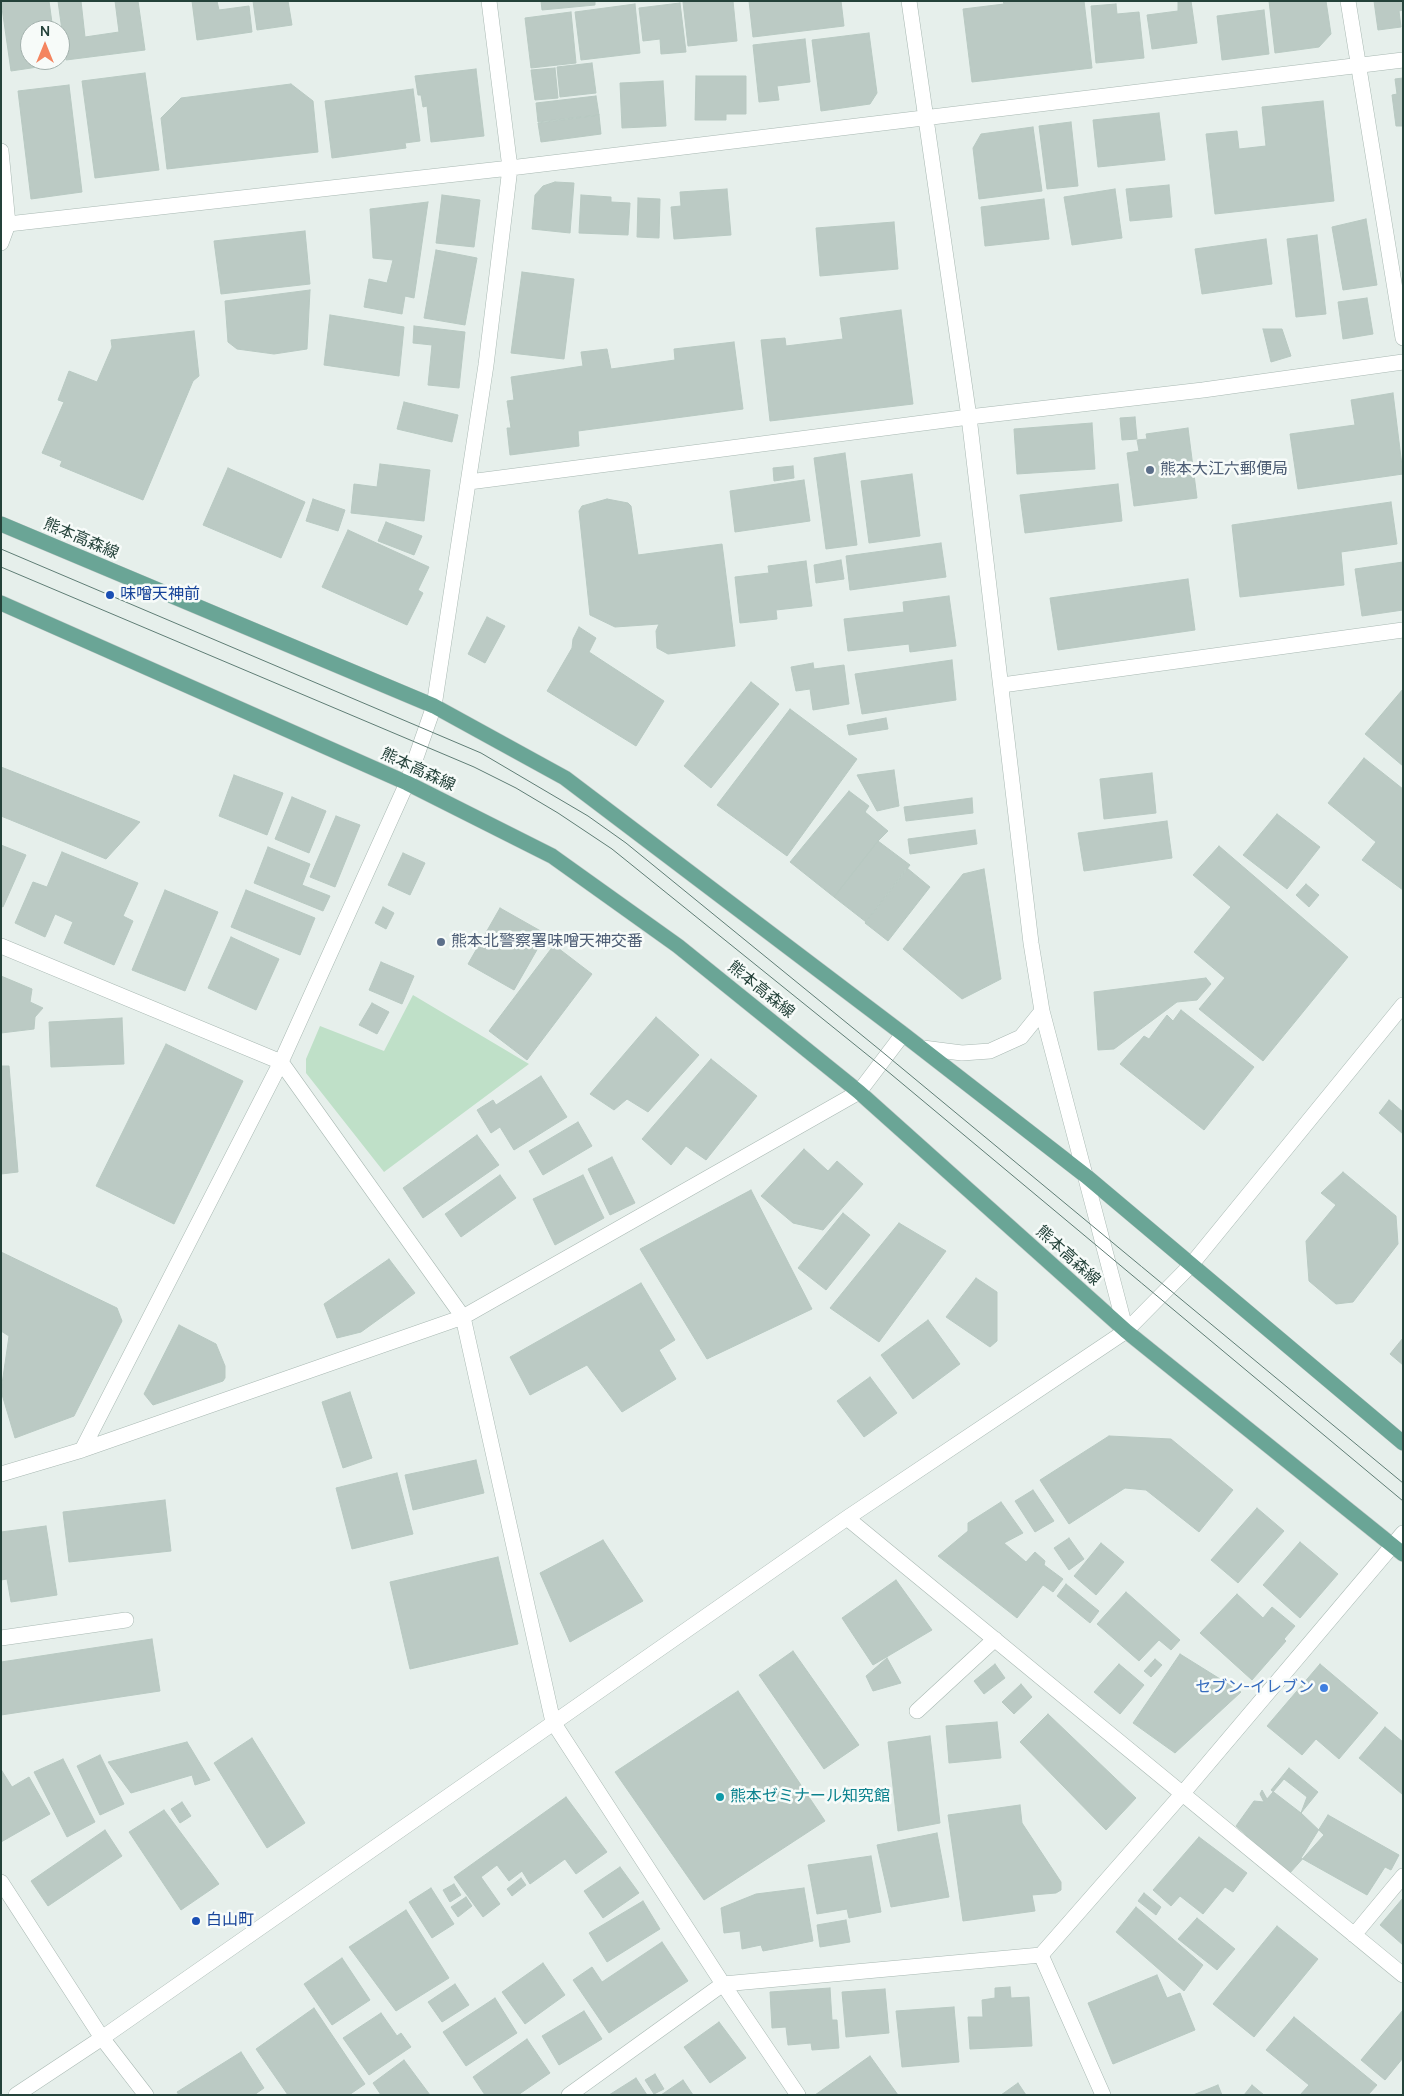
<!DOCTYPE html>
<html>
<head>
<meta charset="utf-8">
<style>
	body { margin:0 }
	#map { position:relative; width:1404px; height:2096px; overflow:hidden; background:#e6efeb; font-family:Manrope,sans-serif }
	canvas { display:block }
	.frame { position:absolute; inset:0; border:2px solid #24423a; pointer-events:none }
	.north { position:absolute; left:20px; top:20px; width:50px; height:50px; box-sizing:border-box; background:#f7fbf9; border:1px solid #a3b1ad; border-radius:50%; rotate:0deg; font-size:14px; font-weight:700; line-height:20px; text-align:center; color:#24423a }
	.north::after { content:''; display:block; margin:auto; width:18px; height:22px; background:#f4845f; clip-path:polygon(50% 0,100% 100%,50% 72%,0 100%) }
</style>
</head>
<body>
<div id="map">
<canvas width="1404" height="2096"></canvas>
<div class="frame"></div>
<div class="north">N</div>
</div>
<script>
const ctx = document.querySelector('canvas').getContext('2d');
ctx.lineJoin = 'round';
function fill(path, color) { ctx.fillStyle = color; ctx.fill(path, 'evenodd'); }
const shape = rows => new Path2D(rows.map(r => 'M' + r).join(''));
function strokePath(path, color, width, dash) { ctx.strokeStyle = color; ctx.lineWidth = width; ctx.lineCap = dash ? 'butt' : 'round'; ctx.setLineDash(dash || []); ctx.stroke(path); }
function write(font, color, halo, rows, align = 'center') {
  ctx.font = font + ' Manrope,"Noto Sans JP",sans-serif'; ctx.lineWidth = 5; ctx.setLineDash([]); ctx.textBaseline = 'middle'; ctx.strokeStyle = halo; ctx.fillStyle = color; for (const [text, x, y, turn = 0] of rows) {
    ctx.save(); ctx.translate(x, y); ctx.rotate((+turn || 0) * Math.PI / 180); ctx.textAlign = isNaN(turn) ? turn : align; if (halo) ctx.strokeText(text, 0, 0); ctx.fillText(text, 0, 0); ctx.restore();
  }
}
fill(shape([
	[413,995,529,1064,384,1172,306,1073,306,1059,320,1026,384,1051]
]), '#bfe0c8');
const building = shape([
	[1,1,49,1,53,30,30,30,30,60,58,60,58,64,11,71,1,1],
	[58,1,81,1,85,37,119,32,115,1,138,1,145,50,66,60,58,1],
	[192,1,217,1,219,10,249,6,252,32,197,40,192,1],
	[253,1,288,1,292,25,257,30,253,1],
	[541,1,595,1,595,5,542,10,541,1],
	[692,1,733,1,737,41,688,46,683,2,692,1],
	[749,1,841,1,844,26,753,37,749,1],
	[1003,1,1084,1,1092,68,972,82,963,9,1004,4,1003,1],
	[1178,1,1191,1,1197,43,1152,49,1147,15,1178,11,1178,1],
	[1269,1,1326,1,1331,34,1319,47,1275,53,1269,1],
	[1374,1,1403,1,1403,10,1399,11,1401,27,1378,30,1374,1],
	[680,3,686,52,661,54,660,39,643,41,639,8,680,3],
	[635,4,640,53,581,60,575,12,635,4],
	[1116,4,1117,14,1139,12,1144,58,1096,63,1091,6,1116,4],
	[1264,10,1269,54,1222,60,1217,16,1264,10],
	[571,12,576,63,531,68,525,18,571,12],
	[869,33,877,93,870,104,821,111,812,40,869,33],
	[805,39,810,82,777,86,779,100,759,102,753,45,805,39],
	[592,63,596,93,560,97,557,67,592,63],
	[555,68,558,98,535,100,531,70,555,68],
	[476,69,484,136,431,142,427,106,423,107,421,95,418,95,415,76,476,69],
	[145,73,159,170,95,178,82,81,145,73],
	[696,76,746,76,746,114,726,114,726,120,695,120,696,76],
	[1403,78,1403,126,1396,126,1392,95,1397,94,1395,79,1403,78],
	[663,81,666,126,622,128,620,83,663,81],
	[291,84,313,101,318,152,167,169,161,118,181,98,291,84],
	[69,85,82,192,31,199,18,91,69,85],
	[413,89,420,141,405,143,406,148,332,158,325,101,413,89],
	[596,96,599,115,538,122,536,103,596,96],
	[1323,101,1334,201,1215,214,1206,134,1237,131,1239,149,1266,146,1262,107,1323,101],
	[1159,113,1165,160,1098,167,1093,120,1159,113],
	[599,115,601,134,541,142,538,123,599,115],
	[1071,122,1078,186,1047,189,1039,126,1071,122],
	[1033,127,1042,191,979,199,973,148,981,134,1033,127],
	[555,182,574,183,570,233,532,229,535,195,543,186,555,182],
	[1169,185,1172,217,1130,221,1126,189,1169,185],
	[727,189,731,235,674,239,671,207,681,206,680,192,727,189],
	[1115,189,1122,238,1072,245,1064,197,1115,189],
	[442,195,480,200,474,247,436,243,442,195],
	[581,195,611,197,611,202,630,203,628,235,579,233,581,195],
	[638,198,660,199,659,238,637,237,638,198],
	[1044,199,1049,239,985,246,981,207,1044,199],
	[428,202,414,298,405,296,402,314,364,307,369,279,387,283,393,260,373,258,370,209,428,202],
	[1366,219,1377,285,1343,290,1332,227,1366,219],
	[894,222,898,269,820,276,816,228,894,222],
	[305,231,310,284,221,294,214,241,305,231],
	[1317,235,1326,314,1296,317,1287,239,1317,235],
	[1266,239,1272,284,1202,294,1195,249,1266,239],
	[436,250,477,258,465,325,424,318,436,250],
	[522,272,574,279,564,359,511,353,522,272],
	[310,290,307,349,274,354,237,349,228,342,225,301,310,290],
	[1367,298,1373,334,1343,339,1338,302,1367,298],
	[901,310,913,404,770,421,761,340,785,338,786,346,843,339,840,318,901,310],
	[330,315,404,327,399,376,324,365,330,315],
	[414,326,465,332,459,388,428,385,432,345,413,343,414,326],
	[1263,329,1282,329,1291,356,1271,362,1263,329],
	[194,331,199,376,193,381,143,500,60,466,62,461,42,453,64,402,58,400,69,371,97,382,112,347,111,340,194,331],
	[734,342,743,409,578,431,579,446,510,455,507,428,511,428,507,401,514,400,511,377,583,366,581,352,607,349,611,369,675,360,674,349,734,342],
	[1393,393,1403,474,1298,489,1290,434,1355,425,1351,400,1393,393],
	[404,402,458,415,452,442,397,429,404,402],
	[1135,417,1137,439,1122,440,1120,418,1135,417],
	[1092,423,1095,469,1017,474,1014,429,1092,423],
	[1188,428,1197,498,1134,506,1127,453,1139,451,1137,440,1147,439,1146,434,1188,428],
	[845,453,857,545,826,549,814,458,845,453],
	[380,464,430,470,424,521,351,513,354,484,377,487,380,464],
	[793,466,794,478,774,481,773,468,793,466],
	[228,468,305,502,281,558,203,525,228,468],
	[912,474,920,536,869,543,861,481,912,474],
	[804,480,810,521,735,532,730,491,804,480],
	[1118,484,1122,521,1025,533,1020,495,1118,484],
	[313,499,345,510,338,531,306,521,313,499],
	[607,499,628,503,631,506,638,555,722,544,735,646,668,654,657,648,656,631,659,624,615,627,590,615,579,511,582,506,607,499],
	[1391,502,1397,544,1341,552,1344,585,1240,597,1232,525,1391,502],
	[386,522,422,536,414,555,378,541,386,522],
	[348,530,429,567,418,590,423,593,407,625,322,587,348,530],
	[941,543,946,577,850,590,846,556,941,543],
	[841,560,844,579,816,583,814,565,841,560],
	[806,561,812,606,776,610,777,619,740,623,735,577,769,573,768,566,806,561],
	[1403,562,1403,610,1362,616,1355,569,1403,562],
	[1188,579,1195,630,1058,650,1050,598,1188,579],
	[949,596,956,646,910,652,909,644,848,651,844,619,904,612,903,602,949,596],
	[487,617,505,626,485,663,468,654,487,617],
	[579,627,596,638,589,652,664,701,636,746,547,691,572,648,573,639,579,627],
	[952,660,956,700,862,714,855,674,952,660],
	[813,663,814,669,844,665,849,704,813,710,810,689,796,691,791,667,813,663],
	[751,682,779,704,711,788,684,766,751,682],
	[1403,689,1403,766,1365,734,1403,689],
	[790,709,857,759,787,856,717,805,790,709],
	[886,718,888,729,849,735,847,725,886,718],
	[1364,758,1403,789,1403,890,1362,860,1376,842,1328,803,1364,758],
	[1,767,140,822,106,859,1,816,1,767],
	[894,770,899,806,877,811,857,775,894,770],
	[1152,773,1156,813,1104,819,1100,779,1152,773],
	[234,775,283,793,267,835,219,816,234,775],
	[849,791,869,806,865,812,888,831,878,841,834,897,790,862,849,791],
	[292,797,326,811,309,853,275,839,292,797],
	[972,798,973,813,906,821,904,807,972,798],
	[1277,814,1320,847,1287,889,1243,855,1277,814],
	[336,816,360,825,335,887,310,877,336,816],
	[1167,821,1172,858,1084,871,1078,833,1167,821],
	[975,830,977,844,910,854,908,839,975,830],
	[878,841,910,865,866,922,834,897,878,841],
	[1,845,26,855,3,907,1,906,1,845],
	[1219,846,1348,957,1263,1061,1199,1009,1225,978,1194,952,1231,907,1193,875,1219,846],
	[268,847,310,864,302,885,330,896,323,911,254,883,268,847],
	[62,852,138,883,123,916,133,921,114,965,64,943,73,922,55,914,45,937,15,923,33,882,47,887,62,852],
	[403,853,425,863,410,895,388,885,403,853],
	[907,868,930,887,888,941,865,923,907,868],
	[984,869,1001,979,962,999,903,949,963,874,984,869],
	[1306,884,1319,895,1309,907,1296,895,1306,884],
	[165,890,218,912,185,991,132,970,165,890],
	[246,890,315,918,300,955,231,927,246,890],
	[383,907,394,913,386,929,375,923,383,907],
	[500,908,546,934,514,990,468,964,500,908],
	[231,937,279,959,256,1010,208,988,231,937],
	[554,945,592,974,527,1060,489,1031,554,945],
	[381,962,414,976,402,1004,369,990,381,962],
	[1,976,32,989,30,1002,43,1008,35,1017,34,1029,1,1033,1,976],
	[1206,978,1211,984,1197,1000,1177,1002,1114,1049,1098,1050,1094,992,1206,978],
	[372,1003,389,1012,377,1034,359,1025,372,1003],
	[1181,1010,1254,1067,1204,1130,1120,1064,1144,1036,1149,1039,1167,1015,1173,1021,1181,1010],
	[656,1017,699,1055,648,1112,627,1099,614,1110,590,1094,656,1017],
	[122,1018,124,1064,51,1067,49,1022,122,1018],
	[166,1044,243,1081,174,1224,96,1186,166,1044],
	[711,1059,757,1096,706,1160,686,1146,671,1165,642,1139,711,1059],
	[1,1066,9,1066,18,1172,1,1174,1,1066],
	[541,1076,567,1117,514,1150,500,1127,491,1133,477,1110,493,1100,496,1105,541,1076],
	[1389,1100,1403,1112,1403,1134,1379,1113,1389,1100],
	[578,1122,592,1146,543,1175,529,1151,578,1122],
	[477,1135,499,1165,423,1218,403,1188,477,1135],
	[804,1149,828,1171,837,1161,863,1184,823,1230,793,1223,761,1196,804,1149],
	[612,1157,635,1203,610,1215,588,1169,612,1157],
	[1343,1172,1396,1216,1398,1244,1353,1302,1336,1304,1309,1281,1306,1241,1336,1205,1321,1193,1343,1172],
	[500,1175,516,1198,461,1237,445,1214,500,1175],
	[583,1175,604,1218,555,1245,533,1199,583,1175],
	[751,1190,812,1309,707,1359,640,1249,751,1190],
	[843,1213,870,1235,826,1290,798,1268,843,1213],
	[899,1223,946,1251,879,1342,830,1308,899,1223],
	[1,1252,117,1308,122,1321,74,1416,15,1438,1,1391,9,1336,1,1331,1,1252],
	[389,1259,415,1293,361,1332,337,1338,324,1304,389,1259],
	[976,1278,997,1292,997,1341,990,1347,946,1317,976,1278],
	[641,1283,675,1340,659,1350,676,1379,622,1412,587,1365,530,1395,510,1357,641,1283],
	[928,1320,960,1364,913,1399,881,1355,928,1320],
	[179,1325,216,1344,225,1366,225,1378,223,1381,153,1405,144,1394,179,1325],
	[1403,1338,1403,1365,1390,1354,1403,1338],
	[870,1377,897,1413,864,1437,837,1401,870,1377],
	[350,1392,372,1458,343,1468,322,1402,350,1392],
	[1109,1436,1171,1439,1233,1490,1199,1532,1146,1490,1125,1488,1069,1524,1040,1480,1109,1436],
	[476,1460,484,1493,413,1510,405,1475,476,1460],
	[397,1473,413,1534,352,1549,336,1488,397,1473],
	[1033,1490,1054,1521,1035,1532,1015,1501,1033,1490],
	[165,1500,171,1551,69,1562,63,1512,165,1500],
	[1001,1502,1023,1533,1004,1543,1026,1562,1035,1552,1045,1561,1044,1565,1063,1579,1053,1592,1043,1585,1017,1618,938,1556,968,1531,968,1523,1001,1502],
	[1257,1508,1284,1531,1238,1583,1211,1560,1257,1508],
	[46,1526,57,1595,11,1602,7,1579,1,1580,1,1532,46,1526],
	[1069,1538,1084,1559,1069,1570,1054,1548,1069,1538],
	[603,1540,643,1601,570,1642,540,1573,603,1540],
	[1300,1542,1338,1574,1300,1618,1263,1585,1300,1542],
	[1101,1543,1124,1562,1096,1595,1074,1576,1101,1543],
	[498,1557,518,1644,410,1669,390,1582,498,1557],
	[896,1580,932,1630,873,1665,842,1618,896,1580],
	[1066,1584,1099,1611,1090,1623,1057,1596,1066,1584],
	[1126,1592,1180,1640,1171,1650,1159,1640,1139,1661,1097,1624,1126,1592],
	[1237,1594,1263,1618,1272,1607,1295,1626,1284,1639,1286,1641,1252,1680,1200,1633,1237,1594],
	[152,1639,160,1691,1,1715,1,1662,152,1639],
	[793,1651,859,1745,824,1769,759,1675,793,1651],
	[1180,1654,1241,1692,1175,1753,1133,1723,1180,1654],
	[887,1658,901,1683,873,1691,866,1676,887,1658],
	[1155,1659,1162,1665,1151,1677,1144,1671,1155,1659],
	[995,1664,1005,1678,984,1694,974,1681,995,1664],
	[1119,1664,1144,1685,1120,1714,1094,1692,1119,1664],
	[1320,1664,1378,1713,1339,1759,1316,1739,1302,1755,1267,1726,1320,1664],
	[1021,1684,1032,1697,1014,1714,1002,1702,1021,1684],
	[738,1691,825,1821,704,1900,615,1772,738,1691],
	[1048,1714,1136,1798,1106,1830,1020,1742,1048,1714],
	[997,1722,1001,1758,949,1763,946,1726,997,1722],
	[1385,1727,1403,1742,1402,1794,1359,1758,1385,1727],
	[930,1736,940,1823,898,1831,888,1742,930,1736],
	[252,1738,305,1823,267,1848,214,1763,252,1738],
	[187,1742,210,1780,195,1785,192,1775,131,1793,108,1762,187,1742],
	[100,1755,124,1804,100,1815,77,1766,100,1755],
	[63,1759,95,1822,67,1837,34,1772,63,1759],
	[1289,1768,1318,1792,1301,1813,1271,1790,1289,1768],
	[2,1771,12,1787,29,1777,50,1814,1,1842,2,1771],
	[1284,1779,1307,1797,1301,1813,1324,1835,1289,1874,1236,1826,1254,1801,1264,1802,1260,1794,1262,1790,1267,1799,1284,1779],
	[566,1797,607,1852,576,1874,565,1859,530,1884,522,1871,509,1881,497,1865,481,1877,500,1904,483,1917,454,1877,566,1797],
	[182,1802,191,1816,180,1823,171,1809,182,1802],
	[1020,1805,1022,1823,1061,1882,1061,1890,1056,1893,1032,1895,1035,1911,963,1921,948,1815,1020,1805],
	[164,1810,219,1884,181,1910,129,1832,164,1810],
	[1328,1815,1399,1855,1391,1870,1385,1867,1367,1895,1301,1858,1328,1815],
	[105,1830,122,1856,48,1906,31,1881,105,1830],
	[937,1833,949,1897,891,1907,877,1845,937,1833],
	[1199,1837,1247,1873,1233,1892,1225,1887,1203,1914,1180,1896,1171,1906,1153,1890,1199,1837],
	[871,1856,881,1912,849,1918,847,1909,817,1914,808,1865,871,1856],
	[620,1867,639,1893,603,1918,584,1891,620,1867],
	[521,1878,526,1885,512,1896,507,1889,521,1878],
	[454,1884,461,1895,450,1902,443,1890,454,1884],
	[431,1888,454,1924,432,1938,409,1902,431,1888],
	[804,1888,813,1941,763,1951,761,1945,742,1949,740,1931,724,1933,721,1908,756,1894,804,1888],
	[1144,1893,1161,1907,1156,1915,1138,1901,1144,1893],
	[466,1897,472,1906,458,1917,451,1907,466,1897],
	[1403,1898,1403,1945,1380,1925,1403,1898],
	[643,1901,660,1929,607,1962,589,1933,643,1901],
	[1136,1907,1203,1965,1184,1991,1116,1932,1136,1907],
	[406,1910,449,1978,396,2011,349,1947,406,1910],
	[1197,1918,1235,1949,1217,1970,1178,1939,1197,1918],
	[846,1920,850,1942,820,1947,817,1925,846,1920],
	[1277,1926,1318,1959,1254,2037,1213,2004,1277,1926],
	[662,1942,688,1981,609,2033,573,1980,592,1967,602,1982,662,1942],
	[342,1958,370,2000,332,2025,304,1984,342,1958],
	[543,1963,565,1995,525,2024,502,1992,543,1963],
	[1157,1975,1167,1998,1180,1993,1195,2030,1113,2064,1088,2003,1157,1975],
	[455,1984,469,2005,442,2022,428,2002,455,1984],
	[1010,1987,1011,1998,1029,1997,1032,2046,970,2049,968,2017,983,2017,982,2000,995,1998,995,1988,1010,1987],
	[830,1988,832,2020,837,2020,839,2048,812,2050,811,2043,788,2045,786,2027,772,2028,770,1992,830,1988],
	[885,1989,889,2033,846,2037,842,1992,885,1989],
	[495,1998,517,2033,466,2066,443,2032,495,1998],
	[954,2007,959,2062,902,2067,896,2011,954,2007],
	[314,2008,365,2084,349,2095,288,2095,256,2049,314,2008],
	[1403,2010,1403,2058,1385,2080,1361,2060,1403,2010],
	[584,2011,602,2039,559,2065,542,2036,584,2011],
	[381,2013,397,2036,401,2033,411,2047,369,2075,343,2038,381,2013],
	[1294,2017,1377,2085,1368,2095,1300,2095,1309,2085,1266,2050,1294,2017],
	[719,2022,746,2058,710,2083,684,2047,719,2022],
	[527,2039,550,2073,518,2095,485,2095,473,2077,527,2039],
	[241,2052,264,2088,254,2095,179,2095,177,2092,241,2052],
	[870,2056,898,2095,815,2095,870,2056],
	[404,2060,430,2095,381,2095,373,2083,404,2060],
	[655,2074,664,2089,654,2094,645,2080,655,2074],
	[636,2078,647,2095,609,2095,636,2078],
	[683,2080,693,2095,661,2095,683,2080],
	[1018,2083,1026,2095,1001,2095,1018,2083],
	[1218,2085,1222,2095,1193,2095,1218,2085],
	[1252,2085,1264,2095,1244,2095,1252,2085]
]);
fill(building, '#bbcac4');
strokePath(building, '#b8c9c2', 1);
const minor = shape([
	[909,1,969,417,1031,943,1042,1011,1126,1331],
	[1348,1,1403,338],
	[1,151,8,224,1,243],
	[8,224,510,168,1403,60],
	[469,482,969,417,1203,390,1403,362],
	[1002,685,1403,630],
	[1,946,281,1062,463,1317,553,1722,723,1984,798,2095],
	[923,1048,962,1053,990,1051,1021,1037,1042,1011],
	[82,1450,281,1062,407,783,434,706,486,365,510,168,489,1],
	[1,1474,82,1450,463,1317,859,1092,903,1034],
	[847,1518,1403,1975],
	[1,1638,126,1620],
	[917,1711,995,1639],
	[1,1882,102,2038,146,2095],
	[1354,1935,1403,1876],
	[1041,1955,1103,2095],
	[16,2095,102,2038,847,1518,1126,1331,1191,1265,1403,1005],
	[569,2095,723,1984,1041,1955,1183,1793,1403,1533]
]);
const major = shape([
	[1,524,434,706,565,778,903,1034,1086,1176,1403,1443],
	[1,603,407,783,552,856,678,946,859,1092,1126,1331,1403,1554]
]);
strokePath(minor, '#a8b8b2', 16);
strokePath(major, '#c2cac8', 16);
strokePath(minor, '#fff', 15);
strokePath(major, '#6aa596', 15);
strokePath(shape([
	[1,549,481,753,588,816,626,843,880,1050,1403,1483],
	[1,567,474,767,516,788,558,813,612,849,880,1065,1403,1501]
]), '#5f7d75', 1);
for (const [x, y, r, color] of [
	[1150,470,5,"#5c6f8a"],
	[110,595,5,"#1a4fb4"],
	[441,942,5,"#5c6f8a"],
	[1324,1688,5,"#3f7fe0"],
	[720,1797,5,"#0f9aa8"],
	[196,1921,5,"#1a4fb4"]
]) { const dot = new Path2D(); dot.arc(x, y, r, 0, 2 * Math.PI); ctx.fillStyle = color; ctx.fill(dot); strokePath(dot, '#f7fbf9', 2); }
write('16px', '#4e5e75', '#f7fbf9', [
	["熊本大江六郵便局",1160,470],
	["熊本北警察署味噌天神交番",451,942]
], 'left');
write('16px', '#24423a', '#f7fbf9', [
	["熊本高森線",81,539,23],
	["熊本高森線",418,770,25],
	["熊本高森線",761,990,39],
	["熊本高森線",1068,1256,42]
]);
write('16px', '#164399', '#f7fbf9', [
	["味噌天神前",120,595],
	["白山町",206,1921]
], 'left');
write('16px', '#366cbe', '#f7fbf9', [
	["セブン-イレブン",1314,1688]
], 'right');
write('16px', '#0d838f', '#f7fbf9', [
	["熊本ゼミナール知究館",730,1797]
], 'left');
</script>
</body>
</html>
